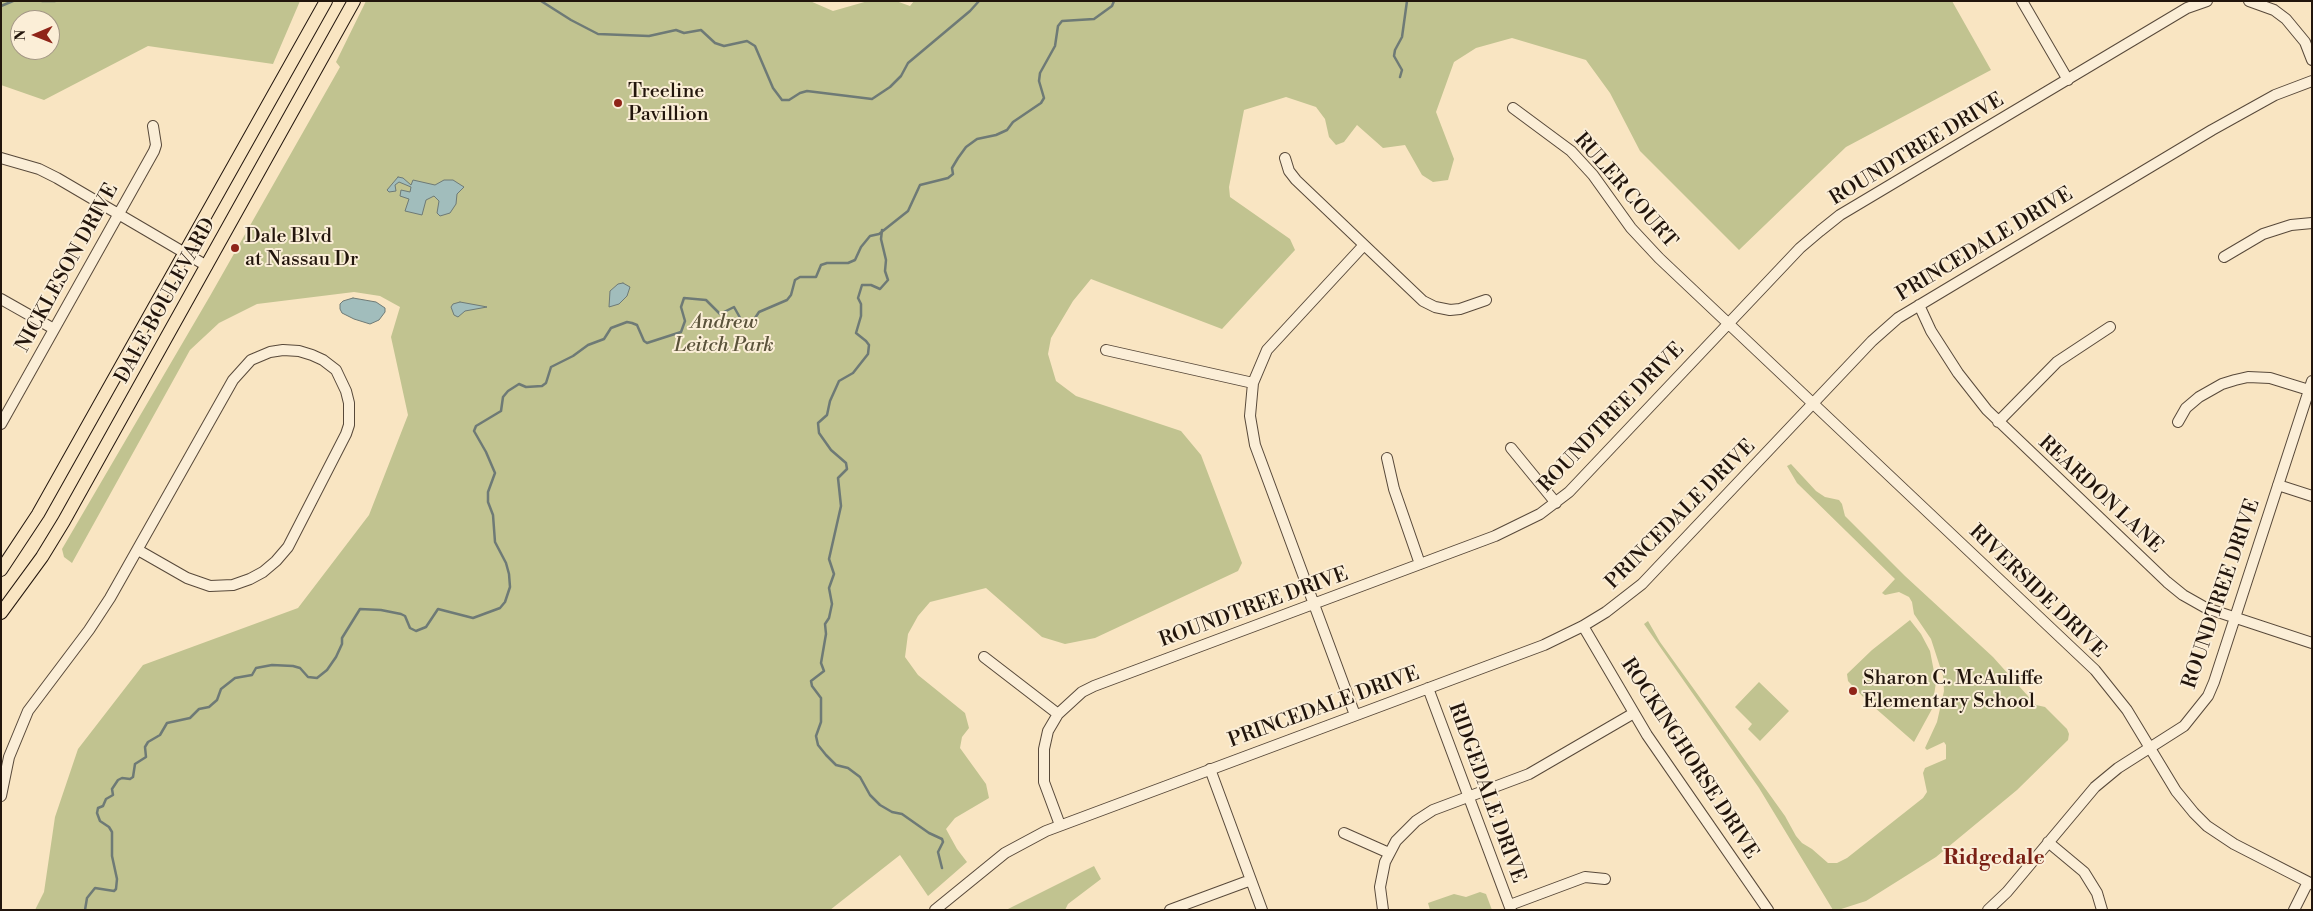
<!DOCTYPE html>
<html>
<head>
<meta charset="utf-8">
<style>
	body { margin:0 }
	#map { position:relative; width:2313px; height:911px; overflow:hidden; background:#f9e5c2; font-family:"Libre Bodoni",serif }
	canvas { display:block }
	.frame { position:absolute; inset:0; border:2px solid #22150c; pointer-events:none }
	.north { position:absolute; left:10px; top:10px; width:50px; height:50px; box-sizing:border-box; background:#fbeed7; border:1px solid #a49786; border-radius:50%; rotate:269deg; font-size:14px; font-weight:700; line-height:20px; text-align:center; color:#22150c }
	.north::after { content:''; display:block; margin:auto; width:18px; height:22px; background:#8f2418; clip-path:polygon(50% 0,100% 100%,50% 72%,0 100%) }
</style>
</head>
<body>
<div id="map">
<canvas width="2313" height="911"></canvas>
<div class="frame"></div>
<div class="north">N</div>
</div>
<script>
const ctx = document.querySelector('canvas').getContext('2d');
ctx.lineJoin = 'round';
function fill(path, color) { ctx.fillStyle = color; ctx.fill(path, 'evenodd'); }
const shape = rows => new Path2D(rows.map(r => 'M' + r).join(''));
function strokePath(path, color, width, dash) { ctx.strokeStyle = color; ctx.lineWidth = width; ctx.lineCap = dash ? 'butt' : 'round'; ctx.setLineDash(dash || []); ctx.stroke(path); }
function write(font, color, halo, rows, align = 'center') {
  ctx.font = font + ' "Libre Bodoni",serif'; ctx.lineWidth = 4; ctx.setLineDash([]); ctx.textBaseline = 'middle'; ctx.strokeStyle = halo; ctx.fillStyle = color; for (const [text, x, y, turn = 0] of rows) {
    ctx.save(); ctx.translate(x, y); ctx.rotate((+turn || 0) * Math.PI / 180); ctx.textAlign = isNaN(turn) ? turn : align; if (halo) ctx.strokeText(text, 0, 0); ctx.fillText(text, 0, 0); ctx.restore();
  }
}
fill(shape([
	[1,1,300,1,273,64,148,46,44,100,1,85],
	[20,20,50,20,50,50,20,50],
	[366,1,810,1,833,11,868,1,896,1,910,6,914,1,1952,1,1991,70,1846,147,1739,250,1640,151,1610,93,1586,60,1512,38,1476,48,1454,62,1436,112,1454,159,1448,180,1433,182,1422,175,1405,145,1383,148,1357,125,1344,142,1336,145,1329,137,1325,119,1316,107,1286,97,1244,110,1229,187,1230,197,1290,239,1295,250,1222,329,1091,279,1073,301,1051,338,1048,354,1056,381,1076,396,1181,431,1201,455,1242,563,1238,571,1095,638,1065,644,1042,637,986,588,930,602,918,616,908,634,905,657,918,675,965,713,969,728,962,737,960,748,986,784,989,798,955,818,946,829,957,849,967,862,928,896,900,855,830,910,35,910,44,892,55,817,78,749,143,665,298,608,369,515,408,415,391,337,400,307,380,296,354,292,257,304,219,323,190,350,72,563,64,557,62,549,210,296,340,67,336,62],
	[1791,464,1816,491,1825,497,1839,500,1842,504,1845,516,1905,576,1993,657,2036,705,2045,707,2067,729,2069,734,2068,740,2017,790,1936,857,1866,901,1838,910,1833,910,1759,788,1644,624,1648,621,1660,642,1785,816,1796,836,1802,843,1812,849,1828,863,1837,863,1847,858,1923,798,1927,792,1923,773,1925,768,1946,759,1946,745,1944,742,1927,750,1925,748,1937,722,1944,691,1943,676,1931,639,1914,614,1912,602,1909,597,1899,592,1885,595,1882,593,1895,579,1797,483,1787,466],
	[1910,620,1921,634,1930,651,1936,682,1932,709,1914,742,1866,700,1848,681,1847,674,1872,650],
	[1759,682,1789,711,1760,741,1748,729,1752,724,1735,707],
	[1094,866,1101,879,1068,904,1065,910,1006,910],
	[1480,892,1486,894,1492,910,1430,910,1428,903,1454,894,1466,897]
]), '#c1c390');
const water = shape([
	[398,177,403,178,411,185,413,180,435,185,444,180,453,180,464,187,457,194,456,204,450,213,440,216,437,213,439,201,434,196,426,200,422,215,405,211,409,199,400,196,401,190,410,192,411,187,399,182,395,185,396,191,389,192,387,190,398,177],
	[623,283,630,287,627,296,619,304,609,307,610,291,618,284,623,283],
	[353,298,376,302,385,308,385,312,379,320,370,324,354,319,342,313,340,309,340,304,343,301,353,298],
	[460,302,482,306,487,307,465,311,458,317,454,315,451,307,453,304,460,302]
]);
fill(water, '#a1bdbc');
strokePath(water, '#6e7a76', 1);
strokePath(shape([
	[42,1,55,1],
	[541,1,571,20,598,34,649,36,676,30,684,33,701,30,715,43,724,46,747,41,755,46,773,88,782,100,789,100,800,93,807,91,872,99,890,87,901,76,908,63,970,11,979,1],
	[1,6,13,1],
	[1400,77,1402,70,1394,56,1395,50,1402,37,1407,1],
	[882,230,881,239,886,260,885,271,888,280,880,289,871,285,862,285,858,298,861,304,861,316,856,333,866,341,869,345,868,354,853,373,839,381,830,401,827,415,818,423,819,433,831,450,846,463,847,469,838,478,841,506,829,559,834,574,829,588,832,604,829,618,825,624,826,634,821,663,824,671,811,681,812,686,821,698,821,722,816,736,818,745,826,755,836,765,848,768,860,777,870,795,880,805,892,812,902,814,929,833,942,839,943,842,938,852,942,868],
	[85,910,87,898,95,888,114,891,116,889,117,879,112,856,112,832,109,827,100,821,97,813,98,808,103,806,106,799,113,795,112,789,118,780,122,778,130,779,133,777,135,764,146,757,145,747,148,742,160,735,167,723,190,718,199,709,209,707,217,700,221,689,235,678,252,675,256,668,272,665,293,666,300,668,308,677,317,678,327,670,336,657,342,644,342,638,360,609,381,610,401,614,405,616,410,628,416,631,426,627,438,609,473,618,500,608,505,602,510,587,509,574,506,563,495,542,493,515,488,502,488,492,495,473,486,452,474,431,476,426,501,411,503,397,508,391,519,384,526,387,542,386,546,383,551,367,573,356,588,345,604,339,611,328,627,322,632,323,637,325,644,341,647,343,681,332,685,321,681,307,684,298,706,300,720,314,734,307,743,323,747,323,753,321,759,312,787,300,791,295,795,280,800,277,816,277,821,265,827,263,848,263,855,260,861,247,870,236,879,234,908,211,920,185,948,178,953,174,952,168,958,158,966,147,977,139,996,135,1007,130,1013,122,1041,103,1044,98,1039,81,1040,73,1055,46,1058,26,1062,21,1094,19,1112,6,1114,1]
]), '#6e7a76', 2.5);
const minor = shape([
	[2022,1,2068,80],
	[2249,1,2274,10,2286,19,2305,42,2312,60],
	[1513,108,1571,151,1593,175,1631,228,1659,258,2095,670,2127,710,2176,791,2194,813,2207,826,2234,844,2312,884],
	[1,158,39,169,57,178,207,266],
	[1285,158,1289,171,1296,180,1423,301,1435,307,1450,310,1460,309,1486,300],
	[2224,257,2263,234,2291,225,2312,223],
	[1,299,54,329],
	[1919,305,1931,331,1958,373,1987,410,2167,582,2183,595,2206,608,2312,643],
	[1106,350,1253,383],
	[1998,422,2057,362,2110,327],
	[2178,422,2186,408,2199,397,2222,384,2235,380,2248,377,2270,378,2312,391],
	[1,424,154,151,156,145,153,126],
	[1511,448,1556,503],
	[1387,458,1394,489,1420,564],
	[2278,485,2312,496],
	[1583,626,1647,735,1768,910],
	[984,657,1058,714],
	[1428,688,1511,910],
	[1355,715,1255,445,1250,416,1253,383,1267,350,1364,245],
	[1210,769,1262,910],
	[1,796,9,757,28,711,89,630,110,598,233,380,251,360,270,352,283,350,299,351,312,355,323,360,336,370,346,391,349,403,349,425,346,434,288,547,276,561,263,572,250,579,233,585,210,586,187,578,138,550],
	[1060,825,1044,782,1044,749,1048,731,1058,714,1082,692,1094,686,1495,536,1540,514,1569,492,1800,248,1820,231,1840,215,2187,8,2207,1],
	[1344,833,1389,853],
	[2048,842,2084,872,2097,893,2102,910],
	[1510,905,1585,877,1605,879],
	[935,910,1005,853,1046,831,1544,645,1583,626,1606,612,1642,584,1872,341,1898,318,2212,130,2275,95,2312,81],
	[1170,910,1251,880],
	[1383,910,1380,887,1385,862,1396,841,1416,821,1433,810,1529,774,1634,713],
	[1988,910,2007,892,2095,787,2118,768,2184,726,2208,696,2214,682,2312,381],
	[2294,910,2308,882]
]);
const major = shape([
	[1,570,38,514,326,1],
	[1,613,42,557,64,521,354,1]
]);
strokePath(minor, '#58493a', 12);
strokePath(major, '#22150c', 14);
strokePath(minor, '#fbeed7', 10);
strokePath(major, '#f9e5c2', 12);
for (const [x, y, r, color] of [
	[618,103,5,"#8f2418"],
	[235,248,5,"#8f2418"],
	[1853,691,5,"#8f2418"]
]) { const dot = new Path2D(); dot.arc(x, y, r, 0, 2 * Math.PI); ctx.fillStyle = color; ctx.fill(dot); strokePath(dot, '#fbeed7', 2); }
write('20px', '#22150c', '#fbeed7', [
	["Treeline",628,92],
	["Pavillion",628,115],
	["Dale Blvd",245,237],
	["at Nassau Dr",245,260],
	["Sharon C. McAuliffe",1863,679],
	["Elementary School",1863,702]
], 'left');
write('20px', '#22150c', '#fbeed7', [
	["ROUNDTREE DRIVE",1917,150,-31],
	["RULER COURT",1625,191,49],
	["PRINCEDALE DRIVE",1985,245,-31],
	["NICKLESON DRIVE",68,268,-61],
	["DALE BOULEVARD",166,301,-61],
	["ROUNDTREE DRIVE",1612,418,-46],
	["REARDON LANE",2100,495,43],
	["PRINCEDALE DRIVE",1681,515,-45],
	["RIVERSIDE DRIVE",2037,592,44],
	["ROUNDTREE DRIVE",2222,594,-71],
	["ROUNDTREE DRIVE",1254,608,-20],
	["PRINCEDALE DRIVE",1324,708,-20],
	["ROCKINGHORSE DRIVE",1689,759,57],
	["RIDGEDALE DRIVE",1486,793,70]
]);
write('italic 20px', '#5a523a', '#fbeed7', [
	["Andrew",724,323],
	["Leitch Park",724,346]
]);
write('bold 21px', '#7a1f14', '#fbeed7', [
	["Ridgedale",1994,859]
]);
</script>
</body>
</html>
